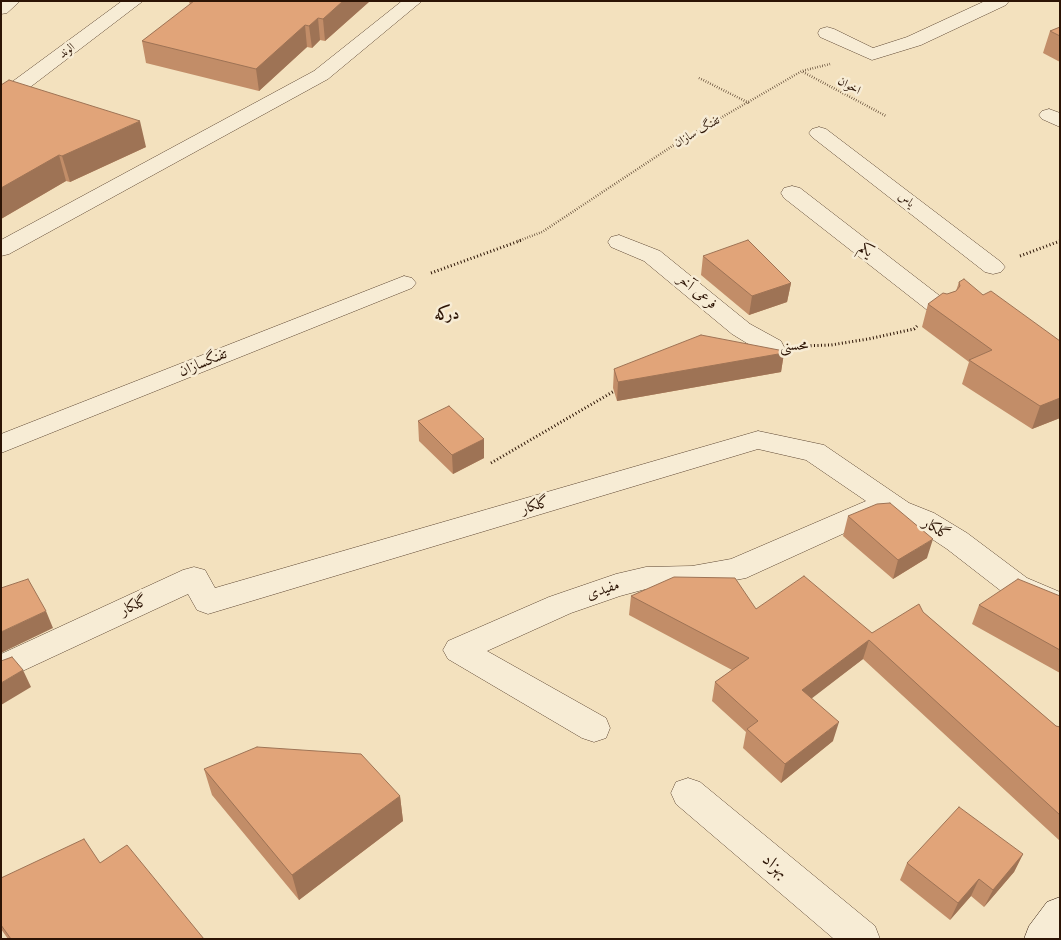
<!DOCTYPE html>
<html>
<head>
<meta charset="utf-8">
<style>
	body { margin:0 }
	#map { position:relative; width:1061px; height:940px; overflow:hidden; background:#f3e1be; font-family:"Old Standard TT",serif }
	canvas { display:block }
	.frame { position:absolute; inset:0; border:2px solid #2c1405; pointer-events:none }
</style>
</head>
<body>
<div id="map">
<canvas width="1061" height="940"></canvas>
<div class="frame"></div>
</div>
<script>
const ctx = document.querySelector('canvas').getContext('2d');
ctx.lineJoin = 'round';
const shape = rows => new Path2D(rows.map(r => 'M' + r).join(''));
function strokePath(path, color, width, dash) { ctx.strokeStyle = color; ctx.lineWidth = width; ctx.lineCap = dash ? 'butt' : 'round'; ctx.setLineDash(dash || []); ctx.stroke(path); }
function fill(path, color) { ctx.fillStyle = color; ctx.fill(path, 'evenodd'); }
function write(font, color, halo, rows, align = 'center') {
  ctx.font = font + ' "Old Standard TT",Amiri,serif'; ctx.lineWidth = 5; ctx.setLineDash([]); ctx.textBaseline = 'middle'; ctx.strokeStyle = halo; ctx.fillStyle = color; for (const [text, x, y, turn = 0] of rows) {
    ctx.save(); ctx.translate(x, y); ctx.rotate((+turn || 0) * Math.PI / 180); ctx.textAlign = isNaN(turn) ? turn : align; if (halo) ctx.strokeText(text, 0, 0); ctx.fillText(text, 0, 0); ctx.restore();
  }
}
const street = shape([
	[1,1,20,1,7,13,1,14,1,1],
	[122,1,143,1,8,104,1,106,1,90,122,1],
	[402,1,422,1,328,79,9,254,1,256,1,240,314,71,402,1],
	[985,1,1009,1,1006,5,921,45,872,60,820,37,818,33,820,29,827,27,834,29,873,48,907,37,985,1],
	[1049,109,1060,113,1060,127,1042,119,1039,115,1042,111,1049,109],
	[819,127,826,129,1001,262,1005,267,1001,272,993,274,985,272,812,137,809,133,812,129,819,127],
	[792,186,800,188,949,303,952,308,949,313,940,316,931,313,784,198,781,193,784,188,792,186],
	[619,235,660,251,750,324,781,341,784,347,781,353,772,355,763,353,732,334,644,261,611,247,608,242,611,237,619,235],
	[404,276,412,278,416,283,412,288,1,453,1,434,404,276],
	[758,431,824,445,909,503,934,513,967,533,1027,578,1060,592,1060,617,1005,594,947,549,914,527,890,518,871,521,746,578,692,588,646,589,620,596,571,613,487,651,606,718,610,728,606,738,594,742,582,738,448,659,443,650,448,641,549,597,616,574,646,567,692,566,731,559,866,501,806,460,758,449,208,614,197,610,188,594,1,681,1,654,183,570,194,567,205,570,215,588,758,431],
	[688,778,700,782,875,926,880,939,834,939,676,804,671,793,676,782,688,778]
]);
const secondary = shape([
	[1060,897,1060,939,1024,939,1029,926,1047,902,1060,897]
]);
strokePath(street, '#5e4733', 1);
strokePath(secondary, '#2c1405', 1);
strokePath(shape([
	[803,72,886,116],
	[699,78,749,103],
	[518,241,542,232,677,143,802,71,830,64]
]), '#2c1405', 2.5, [0.5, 2]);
strokePath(shape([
	[1020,256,1060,241],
	[431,273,522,240],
	[800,346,831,345,868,339,914,329,917,326],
	[491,463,616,390]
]), '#2c1405', 3, [1, 2.5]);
fill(street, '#f7ecd5');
fill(secondary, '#f7ecd5');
fill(shape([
	[189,1,370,1,325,41,320,40,312,48,307,47,259,91,146,63,142,41,190,5],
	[1060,27,1060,62,1043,53,1050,31],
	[1,85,146,147,70,182,66,181,1,219],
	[703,256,791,283,787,302,749,315,701,275],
	[959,282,983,295,1060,341,1060,418,1032,429,962,384,969,362,922,327,928,304,947,294,956,291],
	[784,353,781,372,617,401,613,388,614,369],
	[418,421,484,439,484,458,453,474,419,441],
	[848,516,927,558,893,579,843,536],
	[631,596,756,609,872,633,923,612,1056,726,1060,727,1060,841,863,659,811,698,833,741,781,783,743,748,746,732,712,701,715,682,732,670,629,615],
	[1060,596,1060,673,972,624,979,605],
	[204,769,400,796,403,821,299,900,212,795],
	[1023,854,1014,872,984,907,971,896,950,920,900,880,907,863],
	[100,863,204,939,8,939,1,929,1,878]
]), '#c28d68');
fill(shape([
	[343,1,370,1,325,41,323,19],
	[318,18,320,40,312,48,309,26],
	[305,25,307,47,259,91,256,69],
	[140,121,146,147,70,182,62,156],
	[59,155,66,181,1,219,1,188],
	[791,283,787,302,749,315,752,296],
	[784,353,781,372,617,401,618,382],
	[1060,398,1060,418,1032,429,1040,406],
	[484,439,484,458,453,474,452,455],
	[933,539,927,558,893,579,898,560],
	[46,611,53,628,1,653,1,632],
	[869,640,863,659,798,709,802,690],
	[23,670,31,687,1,705,1,683],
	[839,722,833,741,781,783,785,764],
	[400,796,403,821,299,900,292,875],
	[1023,854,1014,872,984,907,993,890],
	[979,879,971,896,950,920,958,903]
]), '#9e7355');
const building = shape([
	[194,1,343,1,323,19,318,18,309,26,305,25,256,69,142,41,194,1],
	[1060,27,1060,36,1050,31,1060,27],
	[9,80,140,121,62,156,59,155,1,188,1,85,9,80],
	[748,240,791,283,752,296,703,256,748,240],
	[964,279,983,295,991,291,1060,341,1060,398,1040,406,969,360,992,350,928,304,943,293,947,294,956,291,960,286,959,282,964,279],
	[701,335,784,351,784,353,618,382,614,369,701,335],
	[449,406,484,439,452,455,418,421,449,406],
	[890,503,933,539,898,560,848,516,877,504,890,503],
	[804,576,872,633,919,604,923,612,1056,726,1060,727,1060,815,869,640,802,690,839,722,785,764,747,729,758,721,715,682,749,658,631,596,674,577,735,578,756,609,804,576],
	[28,579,46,611,1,632,1,588,28,579],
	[1018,579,1060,596,1060,650,979,605,1018,579],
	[12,657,23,670,1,683,1,661,12,657],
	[257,747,361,754,400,796,292,875,204,769,257,747],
	[959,807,1023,854,993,890,979,879,958,903,907,863,959,807],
	[84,839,100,863,127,845,204,939,11,939,1,925,1,878,84,839]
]);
fill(building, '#e1a479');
strokePath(building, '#9e7355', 1);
write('12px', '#2c1405', '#f7ecd5', [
	["الوند",67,51,-37],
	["اخوان",849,86,28],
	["تفنگ سازان",697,132,-30],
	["یاس",906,200,38]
]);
write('15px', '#2c1405', '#f7ecd5', [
	["یکم",866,250,38],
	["فرعی آخر",697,292,39],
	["محسنی",794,346,-3],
	["تفنگسازان",203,363,-22],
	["گلکار",535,506,-16],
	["گلکار",936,529,32],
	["مفیدی",603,590,-19],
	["گلکار",134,606,-25]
]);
write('bold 16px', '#2c1405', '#f7ecd5', [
	["درکه",447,315]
]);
write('18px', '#2c1405', '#f7ecd5', [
	["بهزاد",775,866,40]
]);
</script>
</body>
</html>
